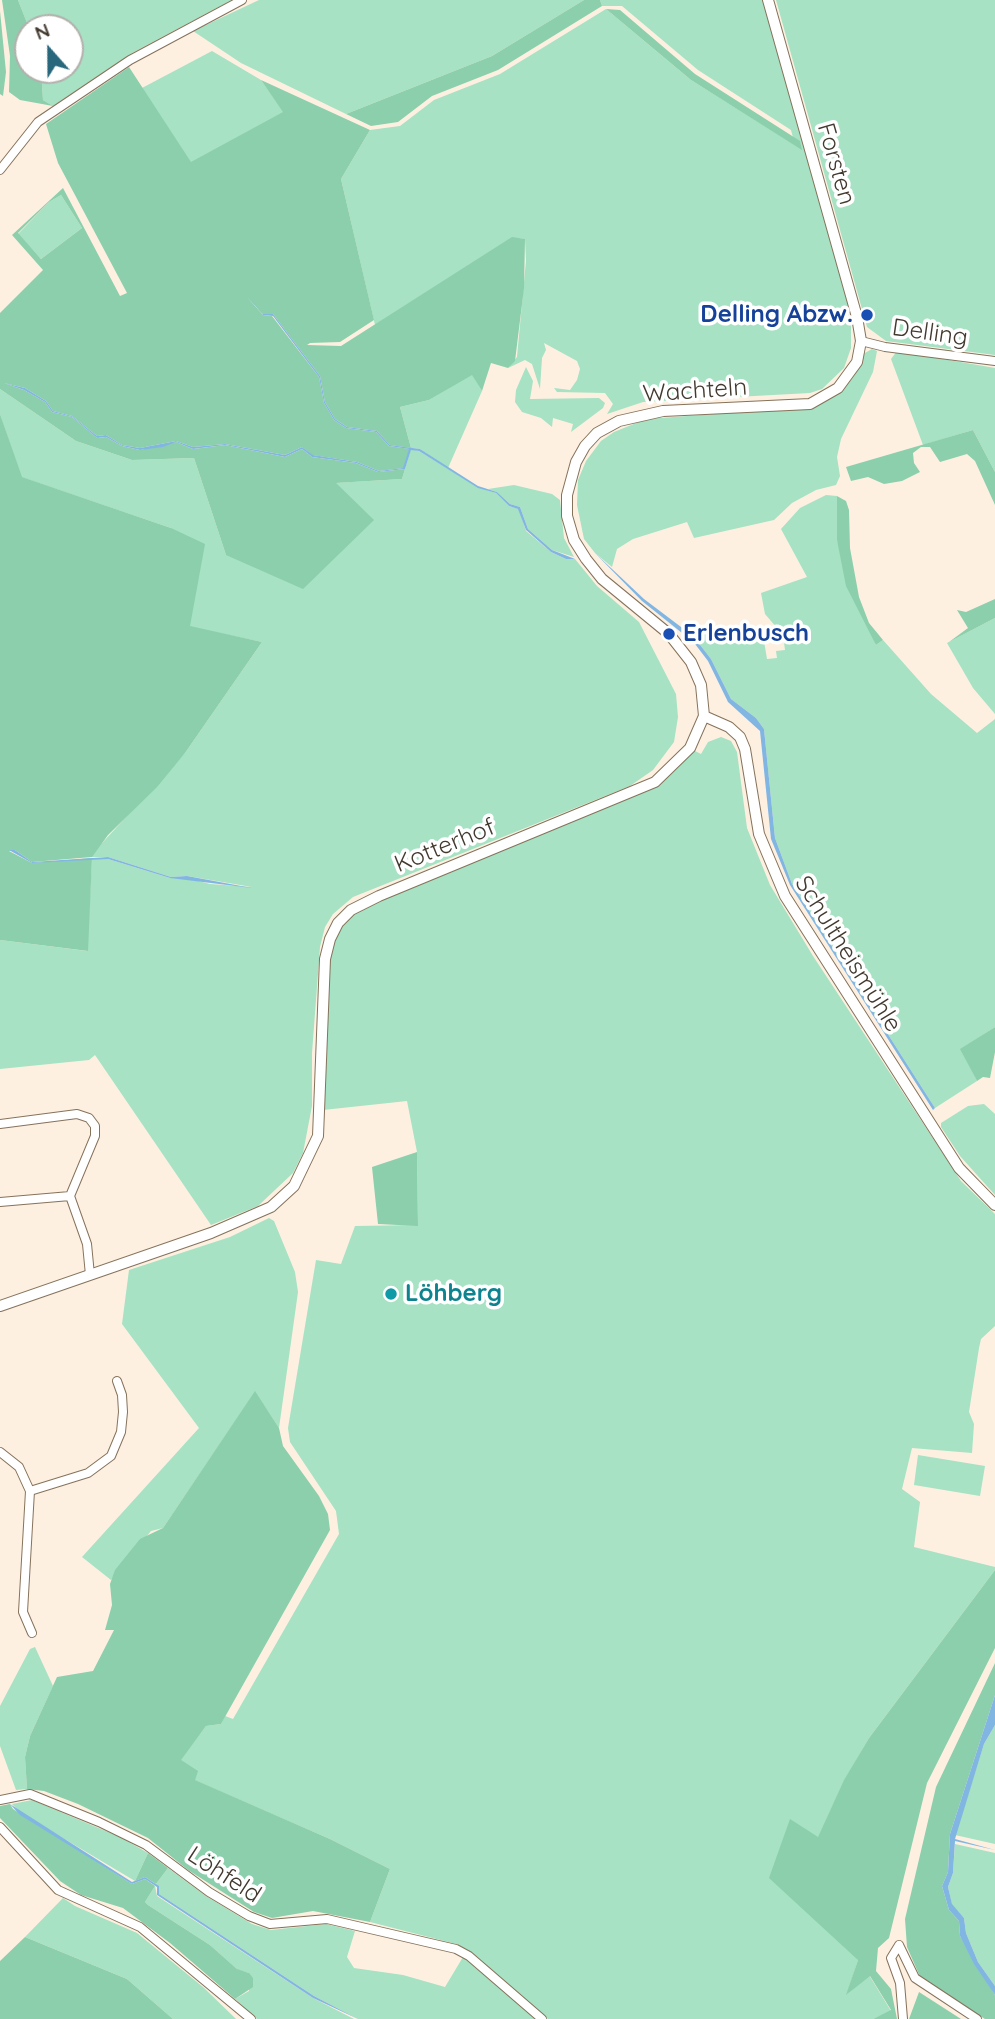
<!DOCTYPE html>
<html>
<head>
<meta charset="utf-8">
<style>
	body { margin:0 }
	#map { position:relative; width:995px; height:2019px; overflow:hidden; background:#fdf0e1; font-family:Quicksand,sans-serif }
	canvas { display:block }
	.north { position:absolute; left:14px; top:14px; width:70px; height:70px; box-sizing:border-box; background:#fff; border:2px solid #b3b0ac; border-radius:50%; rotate:339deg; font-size:19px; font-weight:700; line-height:28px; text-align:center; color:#42392f }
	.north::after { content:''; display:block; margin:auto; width:24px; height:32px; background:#28677c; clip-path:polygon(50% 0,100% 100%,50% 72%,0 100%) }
</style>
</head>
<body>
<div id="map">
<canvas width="995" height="2019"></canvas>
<div class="north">N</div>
</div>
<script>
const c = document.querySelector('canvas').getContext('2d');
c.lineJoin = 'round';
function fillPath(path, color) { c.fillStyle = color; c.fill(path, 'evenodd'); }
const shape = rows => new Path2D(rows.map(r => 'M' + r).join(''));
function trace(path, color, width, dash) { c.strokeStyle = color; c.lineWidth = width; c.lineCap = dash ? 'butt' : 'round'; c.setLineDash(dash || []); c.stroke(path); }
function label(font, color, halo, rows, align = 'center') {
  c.font = font + ' Quicksand,sans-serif'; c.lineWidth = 7; c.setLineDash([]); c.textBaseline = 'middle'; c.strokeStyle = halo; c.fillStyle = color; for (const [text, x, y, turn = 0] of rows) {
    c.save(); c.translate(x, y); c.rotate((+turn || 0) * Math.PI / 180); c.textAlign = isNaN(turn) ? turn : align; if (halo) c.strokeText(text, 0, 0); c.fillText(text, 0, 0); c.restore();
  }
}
const green = shape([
	[18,0,232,0,132,53,53,106,43,100,41,70,70,70,70,28,29,28],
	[259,0,584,0,492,56,346,114,241,63,193,31],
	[600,0,764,0,852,312,848,313,851,326,851,348,844,368,822,389,810,393,643,402,607,414,613,404,605,393,557,392,554,388,570,390,577,380,580,369,577,361,544,343,546,350,542,358,540,389,532,364,525,360,508,368,517,357,526,261,525,239,512,238,375,325,341,179,370,130,400,126,434,100,500,74,606,9,691,80,795,145,791,130,698,70,622,6,602,6],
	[776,0,995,0,995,355,886,341,867,327],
	[212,51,261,80,284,112,191,163,142,88],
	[61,195,82,228,41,259,18,234,49,202],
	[872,349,877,351,873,372,841,439,837,457,840,476,836,485,816,490,792,503,774,520,694,538,687,522,633,539,617,549,612,567,595,553,584,539,577,505,578,480,586,461,601,441,614,432,646,419,812,407,842,391,854,376,863,354],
	[897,351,995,368,995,472,973,430,923,445,891,359],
	[526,367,533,381,530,399,599,398,605,403,603,408,571,432,573,424,553,418,552,427,541,418,522,412,515,402,516,390],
	[472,374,482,391,448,468,420,449,411,448,400,407,429,400],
	[0,389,76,441,132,460,194,458,226,555,335,483,402,479,411,449,419,451,478,487,496,493,509,506,519,509,526,531,551,552,566,559,575,559,597,586,639,622,676,694,678,717,674,742,653,770,630,786,353,897,333,914,325,927,320,947,312,1053,312,1106,303,1153,293,1173,258,1206,211,1225,95,1055,89,1060,0,1069,0,940,87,951,92,858,108,859,170,878,187,878,210,884,252,887,187,876,171,877,108,857,92,857,92,854,185,753,262,642,190,627,171,528,21,477,0,414],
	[514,485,552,494,560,500,564,538,574,557,552,550,528,529,520,507,510,504,497,492,488,489],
	[826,495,837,496,837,540,876,645,883,640,931,694,977,733,995,719,995,1027,961,1049,977,1081,935,1108,792,884,775,838,764,729,756,718,731,699,711,659,694,637,703,630,762,629,767,659,777,658,776,651,785,650,783,635,765,614,761,593,807,577,781,529,800,508],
	[995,618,995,714,973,688,947,643],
	[721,737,731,741,737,752,747,828,770,885,813,956,961,1181,995,1214,995,1326,981,1339,979,1348,969,1412,974,1424,972,1453,912,1448,902,1489,920,1502,914,1547,995,1567,995,1570,869,1738,844,1781,818,1838,790,1820,858,1960,847,1994,869,1975,891,2011,873,2019,548,2019,471,1952,456,1944,370,1922,390,1869,330,1839,194,1780,180,1760,206,1726,221,1724,225,1716,233,1719,339,1534,336,1511,290,1442,288,1428,316,1260,341,1264,355,1226,418,1225,417,1152,407,1101,323,1110,325,1019,332,938,352,912,657,784,693,750,701,754,708,742],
	[984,1104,995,1114,995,1195,960,1156,941,1127,941,1123,968,1106],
	[269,1218,274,1221,295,1272,298,1292,279,1428,255,1392,163,1528,151,1531,111,1580,82,1557,199,1428,122,1324,129,1270,230,1237],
	[918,1455,985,1466,980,1496,914,1485],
	[35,1647,53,1686,30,1736,25,1757,27,1789,16,1790,0,1746,0,1706,30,1649],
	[995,1725,995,1844,955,1835,984,1744],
	[32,1800,120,1837,148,1853,135,1881,21,1813,12,1804],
	[955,1844,995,1853,995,1986,978,1962,966,1933,964,1918,952,1905,948,1887,953,1873],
	[168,1868,206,1896,252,1924,271,1930,326,1924,355,1931,347,1957,354,1968,403,1975,445,1987,463,1957,536,2019,358,2019,314,1996,159,1894,156,1884],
	[155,1886,157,1896,313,1998,354,2019,257,2019,235,1999,249,1991,249,1973,238,1970,210,1945,148,1905,145,1902],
	[63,1898,75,1906,137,1933,203,1987,236,2019,173,2019,127,1979,25,1937]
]);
const forest = shape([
	[2,0,18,0,29,28,28,70,41,70,43,100,53,106,20,100,9,92,10,56],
	[584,0,600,0,602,6,498,70,432,96,398,122,371,126,346,114,492,56],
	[606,9,620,10,695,74,800,141,802,150,691,80],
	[0,11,6,72,3,96,0,94],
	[129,67,191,162,283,112,261,80,370,130,341,179,374,320,340,342,310,343,307,345,341,346,512,237,525,239,524,288,515,361,508,368,491,363,482,391,472,375,429,400,400,407,411,448,390,445,377,431,347,427,335,419,325,402,320,376,273,314,263,314,247,297,263,315,272,316,319,377,324,403,334,420,346,428,376,432,389,446,410,449,404,468,379,471,357,462,312,455,302,447,285,455,225,444,193,447,176,441,140,448,122,445,106,435,97,436,72,416,53,411,46,401,25,388,4,383,24,390,45,402,52,412,72,417,97,438,106,437,122,446,140,450,176,442,193,449,225,445,285,457,302,449,312,457,356,463,378,472,405,469,402,479,336,483,374,520,303,589,226,555,194,458,132,460,76,441,0,389,0,313,43,270,12,235,63,188,120,296,127,293,58,163,46,124],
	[61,195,82,228,41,259,18,233,49,202],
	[0,414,22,477,171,528,205,544,190,626,262,642,185,753,157,787,108,835,92,857,32,862,15,850,9,851,32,863,92,858,88,951,0,940],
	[973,430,995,472,995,505,975,461,967,454,940,462,930,447,921,447,913,453,914,463,920,472,902,481,884,484,868,477,851,481,846,467],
	[837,496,846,501,849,510,850,548,859,597,869,623,883,640,876,645,846,586,837,540],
	[995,599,995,618,949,642,968,628,957,610,966,612],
	[995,1027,995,1052,990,1078,983,1077,977,1081,960,1049],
	[417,1152,418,1226,378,1224,372,1167],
	[255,1391,279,1428,283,1446,319,1496,328,1514,330,1530,221,1724,206,1726,181,1760,198,1771,195,1780,330,1839,390,1869,370,1922,313,1911,272,1918,254,1912,188,1870,148,1838,78,1804,44,1791,27,1789,25,1757,30,1736,57,1677,93,1671,114,1630,105,1630,112,1605,110,1584,115,1570,140,1539,163,1528],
	[995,1570,995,1648,927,1783,889,1938,878,1948,876,1971,891,1989,897,2019,873,2019,891,2010,870,1976,846,1995,858,1960,769,1878,790,1819,818,1837,844,1780,869,1738],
	[995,1663,995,1695,950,1834,948,1872,942,1886,949,1910,959,1921,960,1936,995,1995,995,2019,985,2019,921,1979,907,1947,905,1919,936,1787],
	[10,1804,13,1809,132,1884,145,1879,155,1886,145,1902,148,1905,210,1945,237,1969,249,1973,253,1978,253,1987,235,1999,170,1943,123,1908,81,1895,60,1881,0,1818,0,1806],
	[148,1853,168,1868,156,1884,145,1877,135,1881],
	[25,1937,127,1979,173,2019,0,2019,0,1961],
	[919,1992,961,2019,909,2019]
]);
const water = shape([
	[247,296,263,314,273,314,320,376,325,402,335,419,347,427,377,431,390,445,420,449,478,486,497,492,510,504,520,507,528,529,552,550,575,559,566,559,551,552,526,530,518,509,509,506,496,493,478,488,419,451,411,450,405,469,378,472,356,463,312,457,302,449,285,457,225,445,193,449,176,442,163,447,140,450,122,446,106,437,97,438,72,417,52,412,45,402,24,390,4,383,25,388,46,401,53,411,72,416,97,436,106,435,122,445,140,448,176,441,193,447,225,444,285,455,302,447,313,455,357,462,379,471,403,468,409,449,389,446,376,432,346,428,334,420,324,403,319,377,273,316,263,315],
	[595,553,644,599,685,630,682,633,642,601],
	[694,637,711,659,731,699,756,718,764,729,775,838,792,884,935,1108,933,1110,790,885,771,839,760,731,728,702,708,661,692,640],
	[9,850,15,850,32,862,108,857,171,877,187,876,252,888,170,878,108,859,32,863],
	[995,1695,995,1725,984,1744,955,1839,995,1850,955,1841,953,1873,948,1887,952,1904,964,1918,966,1933,978,1962,995,1986,995,1995,974,1964,960,1936,959,1921,949,1910,942,1886,948,1872,950,1834],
	[10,1804,132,1882,145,1877,159,1886,159,1894,314,1996,358,2019,313,1998,157,1895,157,1887,145,1879,132,1884,20,1815]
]);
const minor = shape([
	[0,170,38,122,130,60,242,0],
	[861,341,885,347,995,361],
	[0,1124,77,1114,89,1118,95,1126,95,1136,70,1196,87,1244,90,1275],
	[0,1202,70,1196],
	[0,1452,19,1467,30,1491,23,1612,32,1633],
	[30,1491,88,1473,111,1456,121,1432,123,1412,122,1395,117,1381],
	[0,1800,30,1794,99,1822,146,1845,209,1892,249,1916,270,1924,327,1919,456,1949,469,1956,542,2019],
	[0,1827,58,1890,140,1927,251,2019],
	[899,1945,915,1978,977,2019],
	[899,1945,891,1958,900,1983,903,2019]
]);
const tertiary = shape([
	[704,716,729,727,740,737,745,749,759,834,785,896,959,1168,995,1205],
	[0,1306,211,1233,271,1207,294,1186,318,1136,325,959,330,939,338,923,351,910,379,896,655,782,690,748,704,716,701,685,691,662,669,634,602,579,586,559,574,540,567,516,567,495,576,462,585,446,597,433,619,421,663,411,810,404,838,388,857,362,861,341,857,317,768,0]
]);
const markers = [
	[867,315,7,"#1a4fb4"],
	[669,634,7,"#1a4fb4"],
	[391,1294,7,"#0f9aa8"]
];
const streetNames = [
	["Forsten",836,164,74],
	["Delling",930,333,8],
	["Wachteln",695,391,-4],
	["Kotterhof",445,846,-22],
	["Schultheismühle",848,954,58],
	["Löhfeld",224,1875,33]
];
const transitNames = [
	["Delling Abzw.",853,315],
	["Erlenbusch",683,634,"left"]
];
const cultureNames = [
	["Löhberg",405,1294]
];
fillPath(green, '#a6e2c3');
fillPath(forest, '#8bcfac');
fillPath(water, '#81b6e3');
trace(minor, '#85725b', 10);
trace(tertiary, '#85725b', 12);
trace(minor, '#fff', 8);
trace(tertiary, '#fff', 10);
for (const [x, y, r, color] of markers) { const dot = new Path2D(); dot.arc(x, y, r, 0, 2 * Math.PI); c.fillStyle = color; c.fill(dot); trace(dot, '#fff', 2.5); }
label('24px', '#42392f', '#fff', streetNames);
label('bold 24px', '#164399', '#fff', transitNames, 'right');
label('bold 24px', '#0d838f', '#fff', cultureNames, 'left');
</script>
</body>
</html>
